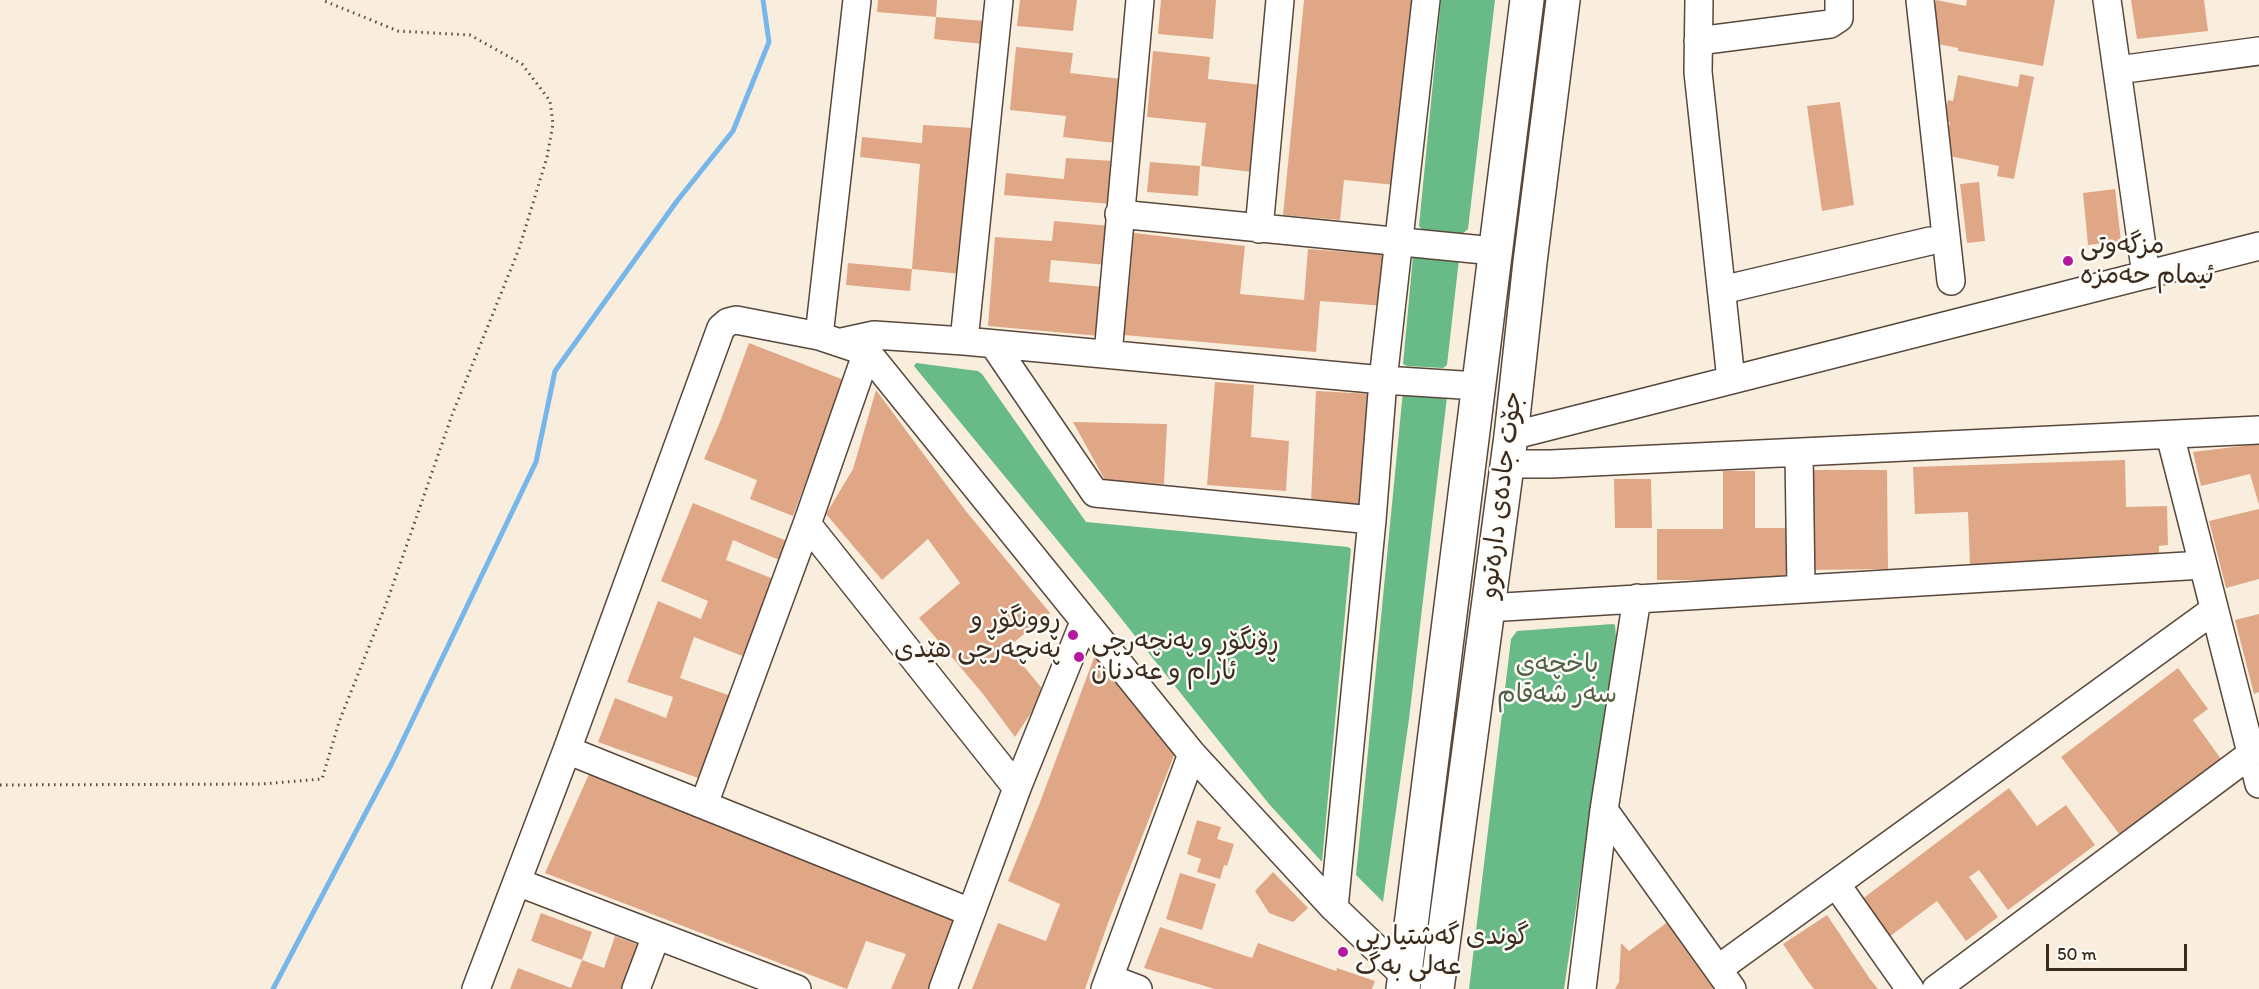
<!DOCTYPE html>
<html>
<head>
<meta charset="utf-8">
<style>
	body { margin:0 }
	#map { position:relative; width:2259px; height:989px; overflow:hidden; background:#f9eede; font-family:Itim,sans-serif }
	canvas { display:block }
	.scale { position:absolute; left:2046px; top:944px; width:141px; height:27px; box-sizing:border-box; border:3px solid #3b2a1e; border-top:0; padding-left:8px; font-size:18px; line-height:21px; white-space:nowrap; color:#3b2a1e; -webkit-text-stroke:4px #fdfcf7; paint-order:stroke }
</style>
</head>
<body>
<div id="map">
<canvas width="2259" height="989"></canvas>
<div class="scale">50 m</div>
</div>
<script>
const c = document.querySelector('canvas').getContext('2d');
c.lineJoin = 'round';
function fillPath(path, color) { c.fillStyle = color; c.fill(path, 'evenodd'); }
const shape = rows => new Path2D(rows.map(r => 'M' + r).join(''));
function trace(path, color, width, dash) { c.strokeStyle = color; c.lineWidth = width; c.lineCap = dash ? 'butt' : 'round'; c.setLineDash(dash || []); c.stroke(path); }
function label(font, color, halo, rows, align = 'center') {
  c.font = font + ' Itim,"Playpen Sans Arabic",sans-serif'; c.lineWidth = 5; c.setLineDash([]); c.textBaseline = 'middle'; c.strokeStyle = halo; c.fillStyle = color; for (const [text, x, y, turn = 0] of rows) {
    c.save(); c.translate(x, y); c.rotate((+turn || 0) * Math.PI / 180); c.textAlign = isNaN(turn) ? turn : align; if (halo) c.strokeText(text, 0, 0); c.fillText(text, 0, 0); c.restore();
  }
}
const forest = shape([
	[1441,0,1495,0,1468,229,1462,234,1423,231,1419,226],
	[1413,256,1459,259,1447,365,1443,368,1407,366,1403,364],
	[916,363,978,371,982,374,1086,522,1348,547,1351,549,1322,862,1269,804,1108,602,914,366],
	[1403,391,1447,397,1409,719,1383,902,1356,875],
	[1613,624,1615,625,1616,637,1564,989,1469,989,1511,639,1517,631]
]);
const stream = shape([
	[273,989,392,763,536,462,555,371,677,201,733,131,769,42,763,0]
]);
const building = shape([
	[878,0,937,0,936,17,985,21,983,44,934,39,936,17,877,12],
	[1020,0,1077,0,1073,31,1017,26],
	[1161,0,1216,0,1213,39,1158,34],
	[1304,0,1413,0,1395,185,1344,180,1340,220,1283,215],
	[1936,0,1966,6,1967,0,2055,0,2043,66,1958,51,1958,48,1928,42],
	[2131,0,2204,0,2208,31,2137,39],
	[1016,47,1073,53,1070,73,1122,79,1115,143,1063,137,1066,116,1010,110],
	[1153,51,1210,57,1208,79,1261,85,1252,172,1201,166,1206,123,1147,117],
	[2020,74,2034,77,2014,179,1997,176,1999,166,1944,155,1950,122,1944,121,1948,100,1953,101,1958,75,2018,87],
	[1840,102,1854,205,1822,211,1807,106],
	[923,125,973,128,961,274,912,269,920,164,860,157,862,137,922,143],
	[1066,158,1114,161,1111,204,1004,195,1006,173,1064,179],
	[1150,162,1200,166,1198,196,1147,192],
	[1979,182,1985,241,1967,243,1960,184],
	[2115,189,2121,241,2088,245,2083,193],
	[1054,221,1110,226,1107,265,1051,260,1049,282,1104,287,1100,336,988,326,995,237,1052,241],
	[1134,233,1245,246,1240,294,1304,300,1308,249,1388,255,1385,306,1320,301,1316,352,1124,335],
	[848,263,912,269,910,291,846,285],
	[749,343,844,380,793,516,750,499,757,480,704,459,720,422],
	[1215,382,1254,385,1251,437,1289,441,1286,491,1207,485],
	[876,390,965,510,1050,613,1008,647,1045,692,1015,737,983,694,919,618,960,583,928,539,882,580,826,514,853,469],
	[1316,391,1373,394,1366,505,1311,502],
	[1073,422,1167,424,1164,484,1106,482],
	[2259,444,2259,505,2250,474,2201,486,2193,452],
	[2125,460,2126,507,2167,506,2168,545,2159,546,2159,554,2128,554,2128,560,1970,565,1968,512,1915,514,1913,467],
	[1803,470,1887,470,1888,569,1804,570],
	[1723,471,1755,471,1755,528,1788,528,1788,580,1657,580,1657,529,1723,529],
	[1614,479,1651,479,1652,528,1615,528],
	[693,503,787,541,779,560,733,540,726,560,776,580,745,657,694,637,680,678,731,696,701,779,598,742,615,698,666,718,673,697,627,682,658,601,701,619,708,601,661,581],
	[2259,509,2259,579,2226,588,2209,521],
	[2259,614,2259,692,2254,694,2235,620],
	[1095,655,1177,748,1108,923,1085,989,972,989,998,923,1046,941,1060,904,1008,881,1039,805],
	[2178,668,2208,709,2193,720,2221,759,2120,835,2061,757],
	[589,774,812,864,956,917,928,989,891,989,906,954,866,941,847,989,545,873],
	[2009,788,2037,826,2066,805,2095,845,2008,910,1979,870,1969,877,1998,917,1966,941,1937,901,1885,940,1857,903],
	[1197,820,1221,827,1217,839,1234,844,1227,866,1224,865,1220,879,1197,872,1201,859,1187,854],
	[1273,872,1308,908,1293,922,1269,913,1255,891],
	[1180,873,1216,884,1202,930,1166,919],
	[541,913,592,932,582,960,604,968,615,936,641,946,627,989,510,989,518,968,571,988,582,960,531,941],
	[1827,915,1870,979,1878,989,1814,989,1807,980,1783,944],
	[1669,921,1719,989,1615,989,1619,982,1621,943,1629,951],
	[1160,927,1252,958,1258,943,1336,971,1337,968,1375,981,1372,989,1215,989,1144,968]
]);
const path = shape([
	[0,785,262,784,322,779,339,722,388,599,452,415,519,249,547,157,553,124,550,101,522,64,470,35,398,31,322,0]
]);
const minor = shape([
	[1699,0,1698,72,1731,380],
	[1920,0,1951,281],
	[2107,0,2146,275],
	[1698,41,1830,24,1839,18,1839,0],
	[2118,70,2259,51],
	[1119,214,1494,251],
	[1259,229,1280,0],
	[1722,290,1930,241],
	[819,336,857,0],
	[964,341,999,0],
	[842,342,874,335,964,341,1383,380,1478,386],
	[994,345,1095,493,1372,520],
	[1108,354,1140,0],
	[2170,435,2259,784],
	[1511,436,2259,246],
	[1799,453,1801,588],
	[1506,464,1551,464,2259,430],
	[807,524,1017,788],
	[1487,608,2203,565],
	[567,750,970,912],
	[704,804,807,524,867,352],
	[1604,810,1732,989],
	[517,882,797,989],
	[1836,884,1910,989],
	[1334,908,1372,520,1383,380,1426,0],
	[1718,969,2214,610],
	[1109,978,1138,989],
	[476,989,567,750,721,328,728,322,736,320,819,336,867,352,1192,754,1334,908,1405,976],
	[636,989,656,936],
	[943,989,1017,788,1084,622],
	[1105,989,1192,754],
	[1582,989,1604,810,1637,598],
	[1936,989,2251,754]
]);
const major = shape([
	[1403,989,1527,0],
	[1437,989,1511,436,1530,262,1563,0]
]);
const markers = [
	[2068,261,6,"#b5179e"],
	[1073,635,6,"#b5179e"],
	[1079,657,6,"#b5179e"],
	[1343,952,6,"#b5179e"]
];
const poiNames = [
	["مزگەوتی",2080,246],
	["ئیمام حەمزە",2080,276],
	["ڕوونگۆڕ و",1061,620,"right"],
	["پەنچەرچی هێدی",1061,650,"right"],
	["ڕۆنگۆڕ و پەنچەرچی",1091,642],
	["ئارام و عەدنان",1091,672],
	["گوندی گەشتیاریی",1355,937],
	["عەلی بەگ",1355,967]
];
const streetNames = [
	["جۆت جادەی دارەتوو",1502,495,-83]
];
const parkNames = [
	["باخچەی",1557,665],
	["سەر شەقام",1557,695]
];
fillPath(forest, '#68bb86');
trace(stream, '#76b6ea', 5);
fillPath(building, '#e0a786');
trace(minor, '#58473b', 30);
trace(major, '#58473b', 36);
trace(path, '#58473b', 3, [1.5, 4.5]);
trace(minor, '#fff', 27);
trace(major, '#fff', 33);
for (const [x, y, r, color] of markers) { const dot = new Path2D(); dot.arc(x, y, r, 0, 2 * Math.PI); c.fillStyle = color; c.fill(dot); trace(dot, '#fdfcf7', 2); }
label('26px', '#3b2a1e', '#fdfcf7', poiNames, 'left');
label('26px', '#3b2a1e', '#fdfcf7', streetNames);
label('26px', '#505f45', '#fdfcf7', parkNames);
</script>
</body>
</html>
